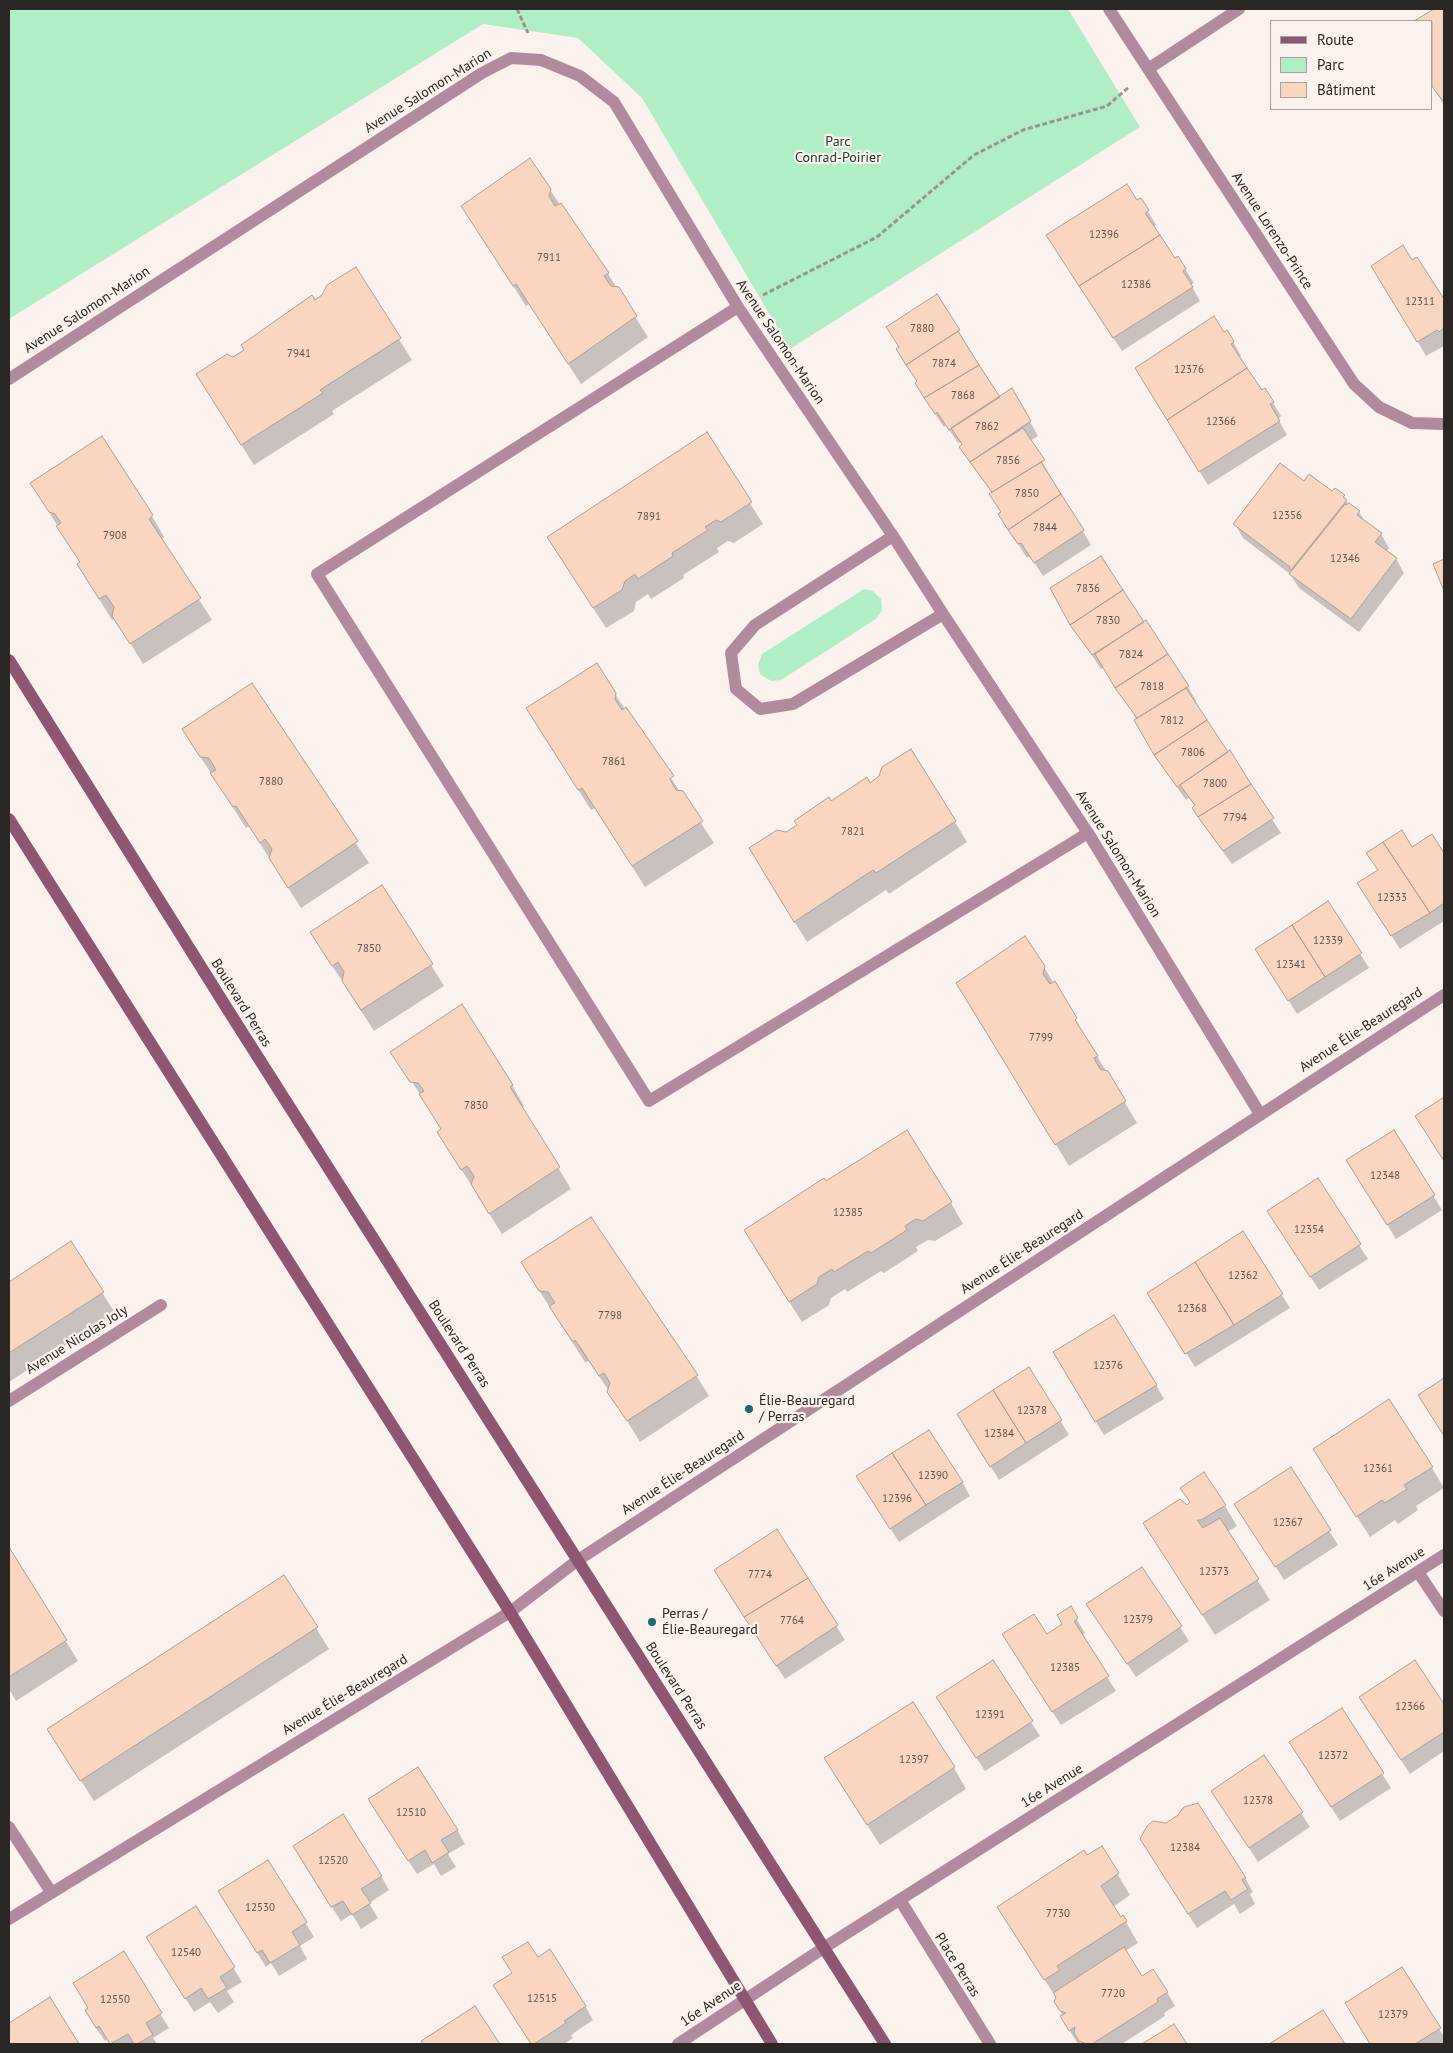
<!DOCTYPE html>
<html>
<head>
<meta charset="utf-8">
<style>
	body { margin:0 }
	#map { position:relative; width:1453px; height:2053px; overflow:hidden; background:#fcf2ed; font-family:"PT Sans",sans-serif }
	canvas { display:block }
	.frame { position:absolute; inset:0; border:10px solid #2a2725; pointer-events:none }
	.legend { position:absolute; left:1270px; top:20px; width:162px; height:90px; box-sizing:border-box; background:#fcf2ed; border:1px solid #a8a19d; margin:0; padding:6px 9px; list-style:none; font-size:15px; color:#2a2725 }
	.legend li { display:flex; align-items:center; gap:10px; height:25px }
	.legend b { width:25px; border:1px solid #a8a19d }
</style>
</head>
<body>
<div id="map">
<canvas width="1453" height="2053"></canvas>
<div class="frame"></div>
<ul class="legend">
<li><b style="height:6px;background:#8f5674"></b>Route</li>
<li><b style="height:14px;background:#b0eec6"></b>Parc</li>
<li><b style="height:14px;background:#fad6c1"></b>Bâtiment</li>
</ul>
</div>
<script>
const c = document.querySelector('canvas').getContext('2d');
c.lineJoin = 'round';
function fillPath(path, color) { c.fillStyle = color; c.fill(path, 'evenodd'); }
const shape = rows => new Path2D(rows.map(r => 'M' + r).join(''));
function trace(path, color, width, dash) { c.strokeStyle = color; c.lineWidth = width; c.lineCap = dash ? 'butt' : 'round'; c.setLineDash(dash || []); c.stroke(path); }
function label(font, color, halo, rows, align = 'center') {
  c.font = font + ' "PT Sans",sans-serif'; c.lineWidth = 4.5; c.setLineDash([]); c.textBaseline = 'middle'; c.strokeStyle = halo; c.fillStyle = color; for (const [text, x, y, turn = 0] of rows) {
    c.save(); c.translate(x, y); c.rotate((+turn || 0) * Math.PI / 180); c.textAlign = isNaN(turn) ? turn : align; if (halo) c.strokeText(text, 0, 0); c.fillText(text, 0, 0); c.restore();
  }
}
const green = shape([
	[9,9,1068,9,1140,127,790,349,642,98,578,38,483,24,9,319],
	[864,589,873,591,881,599,882,610,876,619,781,680,771,681,760,674,758,665,762,654]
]);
const shadow = shape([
	[1436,9,1444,9,1444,105,1432,86,1432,21,1417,21],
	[550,190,608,274,648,337,581,384,529,304,526,306,462,206],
	[1141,200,1156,225,1153,227,1174,260,1185,269,1194,283,1191,285,1200,301,1122,351,1056,250],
	[1412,262,1444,300,1444,346,1426,356,1381,280],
	[355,269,412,360,332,411,334,414,254,465,197,375,245,350,315,302],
	[937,296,999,397,1012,389,1038,436,1030,441,1091,545,1043,576,1030,556,1027,558,1018,544,1000,514,1002,513,992,493,969,461,961,447,963,445,960,442,958,443,946,425,944,427,924,398],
	[1227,331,1241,356,1239,358,1262,392,1265,390,1281,416,1278,419,1287,435,1208,485,1144,382],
	[706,433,763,524,734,543,728,541,717,548,719,552,683,575,684,578,651,599,648,594,636,602,634,611,606,628,561,558],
	[101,438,152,516,164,537,161,540,212,620,143,664,115,618,112,620,91,586,81,564,44,504],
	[1333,493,1344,496,1348,504,1359,512,1366,523,1381,534,1389,548,1386,552,1396,559,1404,573,1359,632,1299,588,1290,574,1243,538,1235,524],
	[1100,557,1188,687,1196,701,1194,702,1281,833,1232,864,1202,823,1195,807,1189,798,1186,800,1155,756,1137,720,1104,667,1101,669,1063,612],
	[251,685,369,863,301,908,249,826,246,828,196,750],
	[615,694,714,843,645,887,595,808,591,810,540,729],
	[831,802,955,822,967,842,889,894,886,890,807,942,762,870,787,833],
	[1432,836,1444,855,1444,921,1400,949,1367,897],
	[382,887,444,986,374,1031,324,953],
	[1328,903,1369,968,1297,1014,1265,963],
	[1044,967,1137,1123,1069,1166,970,1004],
	[392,1052,512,1085,524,1106,522,1108,571,1189,502,1234,451,1153,442,1130,426,1103],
	[1444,1099,1444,1160,1417,1117],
	[1394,1131,1442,1210,1396,1239,1356,1174],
	[826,1183,951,1203,963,1224,935,1241,928,1240,916,1247,918,1251,884,1273,881,1271,847,1292,845,1289,831,1298,829,1305,802,1322,757,1251],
	[1277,1225,1359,1245,1368,1259,1319,1290],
	[1243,1233,1290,1308,1195,1367,1157,1307],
	[71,1243,115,1313,9,1382,9,1283],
	[535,1284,696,1375,709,1396,640,1442,609,1391,589,1361,585,1362],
	[1054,1353,1156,1385,1164,1399,1104,1435],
	[1029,1369,1069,1435,999,1480,967,1428],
	[1444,1380,1444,1436,1419,1396],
	[1432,1468,1444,1488,1416,1506,1418,1510,1398,1524,1395,1520,1370,1537,1327,1470],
	[1290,1469,1338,1545,1284,1580,1244,1518],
	[962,1482,970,1496,899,1542,866,1490],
	[1182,1488,1225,1506,1237,1526,1227,1532,1270,1600,1215,1635,1157,1544,1191,1504],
	[776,1531,845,1640,785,1679,724,1584],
	[9,1550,78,1661,16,1701,9,1689],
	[1142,1568,1189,1641,1136,1677,1088,1605],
	[284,1577,329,1649,94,1801,61,1750],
	[1070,1608,1085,1633,1081,1636,1116,1691,1061,1725,1012,1649,1046,1635,1063,1625],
	[992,1662,1040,1736,985,1771,946,1711],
	[1415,1662,1444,1706,1444,1751,1410,1774,1369,1711],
	[1341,1710,1391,1788,1340,1821,1299,1757],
	[954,1768,966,1789,880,1845,838,1780],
	[1213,1792,1301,1813,1310,1827,1258,1862],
	[378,1814,457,1830,465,1844,448,1854,456,1867,441,1876,434,1864,417,1874],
	[1101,1847,1130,1895,1113,1907,1120,1919,1123,1917,1138,1943,1125,1951,1142,1978,1167,1992,1175,2006,1164,2013,1165,2016,1122,2044,1081,2042,1078,2044,1061,2017,1063,2016,1056,2002,1057,1999,1011,1928,1086,1857],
	[1150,1854,1245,1878,1253,1892,1250,1894,1255,1904,1240,1914,1234,1904,1197,1928],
	[302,1861,381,1876,389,1890,369,1903,378,1918,361,1929,352,1914,341,1921],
	[268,1862,314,1937,300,1946,307,1959,279,1976,271,1963,266,1967,228,1906],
	[196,1907,242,1982,227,1991,234,2002,218,2013,210,2002,194,2012,156,1951],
	[123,1953,169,2028,153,2038,157,2044,111,2044,108,2039,105,2041,94,2025,89,2008],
	[537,1959,585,2006,593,2020,571,2035,573,2038,564,2044,532,2044,503,1999],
	[49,1999,78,2044,10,2044,9,2025],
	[475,2007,498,2044,425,2044,423,2041],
	[1323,2011,1344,2044,1271,2044],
	[1354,2018,1439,2029,1444,2037,1444,2044,1371,2044]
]);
const building = shape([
	[1434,9,1444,9,1444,102,1432,87,1432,21,1414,21,1434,9],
	[530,158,551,189,549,196,555,206,561,203,609,273,604,276,611,286,619,287,637,316,568,364,516,284,513,286,461,206,530,158],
	[1127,184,1137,200,1141,198,1149,210,1145,213,1160,235,1079,286,1046,235,1127,184],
	[1160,235,1175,258,1178,256,1186,269,1183,271,1193,287,1113,338,1079,286,1160,235],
	[1403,245,1412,260,1417,257,1444,299,1444,328,1439,332,1437,330,1417,342,1371,266,1403,245],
	[356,267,401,338,320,390,323,393,241,445,196,374,227,354,233,357,244,350,241,345,312,295,315,300,322,295,327,285,356,267],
	[937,294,960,330,906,365,896,349,899,347,886,327,937,294],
	[1214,316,1224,332,1227,330,1234,341,1231,344,1247,368,1167,420,1135,368,1214,316],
	[958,331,979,365,924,398,915,383,917,381,906,365,958,331],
	[979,365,1000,397,949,430,937,412,935,414,924,398,979,365],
	[1247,368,1262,390,1265,388,1274,402,1270,404,1280,421,1199,472,1167,420,1247,368],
	[1012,388,1031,421,970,462,959,447,962,444,951,428,1012,388],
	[1023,428,1045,460,992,492,970,462,1023,428],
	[707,432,752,502,721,522,716,520,705,527,708,530,672,553,673,556,638,579,635,574,625,581,622,590,593,608,547,537,707,432],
	[102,436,153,515,149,519,201,598,130,644,112,616,114,607,106,595,99,599,77,564,80,562,56,526,61,523,55,514,49,512,30,483,102,436],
	[1041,462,1061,494,1008,530,998,514,1001,512,989,494,1041,462],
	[1280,463,1304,481,1309,474,1332,491,1335,488,1345,495,1343,497,1347,500,1291,570,1289,568,1290,567,1233,524,1280,463],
	[1061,494,1084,530,1034,563,1021,543,1018,544,1008,530,1061,494],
	[1349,503,1360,511,1357,515,1382,533,1375,542,1397,558,1351,619,1289,574,1345,504,1346,505,1349,503],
	[1101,556,1123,590,1070,625,1050,588,1101,556],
	[1444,559,1444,591,1433,564,1444,559],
	[1123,590,1144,622,1092,655,1070,625,1123,590],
	[1146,620,1168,654,1115,688,1095,654,1146,620],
	[1168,654,1189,686,1137,718,1115,688,1168,654],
	[597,663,616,693,615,699,622,710,626,707,674,776,670,779,676,790,683,791,703,821,632,866,582,788,578,790,526,708,597,663],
	[252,683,358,841,288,888,269,858,272,849,265,839,260,843,236,806,233,807,210,773,216,770,209,758,200,757,182,729,252,683],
	[1186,688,1207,720,1154,755,1134,720,1186,688],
	[1207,720,1228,752,1177,787,1154,755,1207,720],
	[911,749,956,821,876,873,873,870,794,922,749,848,777,830,786,832,797,825,794,821,829,797,831,801,867,777,870,783,879,776,882,767,911,749],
	[1230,750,1251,784,1198,817,1192,808,1195,805,1180,785,1230,750],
	[1251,784,1274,818,1223,851,1198,817,1251,784],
	[1402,830,1412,847,1432,834,1444,853,1444,903,1430,913,1383,842,1402,830],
	[1383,842,1430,913,1391,936,1357,883,1378,870,1366,853,1383,842],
	[382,885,433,964,361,1010,342,981,344,972,338,962,332,966,310,932,382,885],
	[1328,901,1362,953,1325,977,1292,925,1328,901],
	[1292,925,1325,977,1288,1001,1255,949,1292,925],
	[1025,936,1045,966,1043,974,1050,984,1055,981,1077,1018,1075,1020,1098,1056,1094,1058,1100,1069,1108,1071,1126,1101,1055,1145,956,983,1025,936],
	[462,1004,513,1085,510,1087,560,1167,489,1214,471,1184,474,1176,467,1166,461,1170,437,1132,441,1129,419,1094,424,1091,418,1083,410,1082,390,1052,462,1004],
	[1444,1097,1444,1161,1415,1116,1444,1097],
	[907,1130,952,1202,923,1221,916,1219,905,1226,907,1230,871,1253,868,1251,834,1272,832,1269,819,1277,817,1284,789,1302,744,1230,824,1178,826,1181,907,1130],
	[1394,1130,1435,1195,1387,1225,1346,1160,1394,1130],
	[1318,1178,1361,1244,1310,1277,1267,1211,1318,1178],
	[591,1217,698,1375,627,1421,607,1392,610,1383,604,1373,599,1376,576,1341,572,1341,549,1306,555,1303,548,1292,539,1291,521,1262,591,1217],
	[1243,1231,1283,1294,1234,1325,1195,1262,1243,1231],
	[71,1241,104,1292,9,1353,9,1282,71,1241],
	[1195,1262,1234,1325,1185,1354,1147,1293,1195,1262],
	[1114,1315,1157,1385,1095,1422,1053,1352,1114,1315],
	[1029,1367,1062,1420,1026,1443,993,1390,1029,1367],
	[1444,1378,1444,1436,1418,1395,1444,1378],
	[993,1390,1026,1443,990,1467,957,1414,993,1390],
	[1389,1399,1433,1467,1404,1485,1407,1489,1385,1503,1382,1500,1356,1517,1313,1449,1389,1399],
	[929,1430,963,1482,926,1505,892,1453,929,1430],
	[892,1453,926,1505,890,1529,856,1476,892,1453],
	[1291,1467,1331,1530,1275,1567,1234,1504,1291,1467],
	[1204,1472,1226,1505,1201,1520,1197,1520,1203,1528,1220,1518,1259,1579,1202,1615,1143,1523,1180,1499,1187,1505,1190,1502,1180,1488,1204,1472],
	[777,1529,808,1578,744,1617,714,1570,777,1529],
	[9,1547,67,1640,9,1677,9,1547],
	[1142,1567,1182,1626,1127,1664,1086,1604,1142,1567],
	[284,1575,318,1627,80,1781,47,1729,284,1575],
	[808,1578,838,1625,776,1666,744,1617,808,1578],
	[1071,1606,1078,1618,1074,1621,1109,1676,1052,1712,1002,1634,1034,1614,1047,1634,1062,1624,1057,1615,1071,1606],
	[993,1660,1033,1721,976,1758,936,1697,993,1660],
	[1415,1660,1444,1704,1444,1732,1401,1760,1359,1697,1415,1660],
	[913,1702,955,1767,867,1825,824,1758,913,1702],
	[1342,1708,1384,1773,1331,1807,1289,1742,1342,1708],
	[1264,1755,1303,1812,1249,1848,1211,1791,1264,1755],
	[418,1767,458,1830,441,1840,449,1852,432,1863,425,1850,408,1861,368,1799,418,1767],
	[1198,1803,1246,1878,1242,1880,1248,1889,1231,1900,1225,1891,1188,1914,1140,1839,1147,1826,1153,1821,1166,1823,1178,1815,1184,1807,1198,1803],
	[343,1814,382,1876,361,1889,371,1903,352,1915,343,1901,331,1907,293,1846,343,1814],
	[1102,1846,1119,1873,1101,1886,1121,1917,1123,1915,1127,1921,1057,1966,1060,1970,1044,1980,997,1907,1084,1850,1087,1855,1102,1846],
	[268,1860,307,1922,292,1932,300,1945,270,1963,262,1950,257,1953,218,1891,268,1860],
	[196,1906,235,1967,220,1977,227,1988,208,1999,201,1988,185,1999,146,1937,196,1906],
	[528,1942,538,1957,550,1949,586,2006,564,2021,566,2023,534,2044,531,2044,493,1985,512,1973,502,1957,528,1942],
	[1124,1947,1142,1976,1153,1969,1168,1992,1157,1999,1158,2002,1092,2044,1086,2044,1079,2041,1074,2033,1075,2027,1069,2031,1060,2016,1066,2013,1060,2011,1054,2002,1056,1997,1053,1993,1124,1947],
	[124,1951,162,2013,146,2023,153,2035,137,2044,134,2044,128,2034,110,2044,99,2026,96,2028,85,2010,88,2008,73,1983,124,1951],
	[1402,1967,1441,2028,1415,2044,1370,2044,1345,2003,1402,1967],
	[50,1997,79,2044,9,2044,9,2023,50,1997],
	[475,2006,500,2044,423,2044,421,2041,475,2006],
	[1323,2010,1345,2044,1269,2044,1323,2010],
	[1174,2024,1187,2044,1142,2044,1174,2024]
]);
const path = shape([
	[517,9,528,33],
	[763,295,877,237,974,155,1023,130,1107,106,1129,87]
]);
const service = shape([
	[738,307,317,574,649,1101,1088,833]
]);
const minor = shape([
	[1109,9,1354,384,1379,407,1412,423,1444,424],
	[1148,69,1239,9],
	[9,379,482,73,511,58,541,60,580,76,614,102,738,307,893,536,755,625,731,653,736,689,760,709,793,704,943,614,1088,833,1260,1114],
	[893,536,943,614],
	[9,1401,161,1305],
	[1418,1572,1444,1611],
	[9,1827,51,1892],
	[900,1900,990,2044],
	[9,1919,510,1612,578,1560,624,1530,1444,995],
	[678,2044,825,1947,1444,1555]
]);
const secondary = shape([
	[9,660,228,1010,885,2044],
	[9,819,510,1612,772,2044]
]);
const markers = [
	[749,1409,5,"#1e6773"],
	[652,1622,5,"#1e6773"]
];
const numberNames = [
	["12396",1104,235],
	["7911",549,258],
	["12386",1136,285],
	["12311",1420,302],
	["7880",922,329],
	["7941",299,354],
	["7874",944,364],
	["12376",1189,370],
	["7868",963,396],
	["12366",1221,422],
	["7862",987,427],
	["7856",1008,461],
	["7850",1027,494],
	["12356",1287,516],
	["7891",649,517],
	["7844",1045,528],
	["7908",115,536],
	["12346",1345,559],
	["7836",1088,589],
	["7830",1108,621],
	["7824",1131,655],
	["7818",1152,687],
	["7812",1172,721],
	["7806",1193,753],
	["7861",614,762],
	["7880",271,782],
	["7800",1215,784],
	["7794",1235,818],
	["7821",853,832],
	["12333",1392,898],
	["12339",1328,941],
	["7850",369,949],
	["12341",1291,965],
	["7799",1041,1038],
	["7830",476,1106],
	["12348",1385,1176],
	["12385",848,1213],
	["12354",1309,1230],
	["12362",1243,1276],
	["12368",1192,1309],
	["7798",610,1316],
	["12376",1108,1366],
	["12378",1032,1411],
	["12384",999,1434],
	["12361",1378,1469],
	["12390",933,1476],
	["12396",897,1499],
	["12367",1288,1523],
	["12373",1214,1572],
	["7774",760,1575],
	["12379",1138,1620],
	["7764",792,1621],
	["12385",1065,1668],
	["12366",1410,1707],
	["12391",990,1715],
	["12372",1333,1756],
	["12397",914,1760],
	["12378",1258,1801],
	["12510",411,1813],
	["12384",1185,1848],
	["12520",333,1861],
	["12530",260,1908],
	["7730",1058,1914],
	["12540",186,1953],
	["7720",1113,1994],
	["12515",542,1999],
	["12550",115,2000],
	["12379",1393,2015]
];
const streetNames = [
	["Avenue Salomon-Marion",428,91,-32],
	["Avenue Lorenzo-Prince",1272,231,57],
	["Avenue Salomon-Marion",87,310,-33],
	["Avenue Salomon-Marion",780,342,56],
	["Avenue Salomon-Marion",1118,854,58],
	["Boulevard Perras",241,1003,58],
	["Avenue Élie-Beauregard",1361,1030,-33],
	["Avenue Élie-Beauregard",1022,1252,-33],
	["Avenue Nicolas Joly",77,1340,-32],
	["Boulevard Perras",459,1344,57],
	["Avenue Élie-Beauregard",683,1473,-33],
	["16e Avenue",1394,1569,-32],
	["Boulevard Perras",676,1686,57],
	["Avenue Élie-Beauregard",345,1695,-31],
	["16e Avenue",1052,1786,-32],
	["Place Perras",957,1965,58],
	["16e Avenue",711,2004,-34]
];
const parkNames = [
	["Parc",838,142],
	["Conrad-Poirier",838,158]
];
const poiNames = [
	["Élie-Beauregard",759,1401],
	["/ Perras",759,1417],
	["Perras /",662,1614],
	["Élie-Beauregard",662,1630]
];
fillPath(green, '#b0eec6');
fillPath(shadow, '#0003');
fillPath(building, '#fad6c1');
trace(building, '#a9a09b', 1);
trace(path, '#99938f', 3, [5, 2.5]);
trace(service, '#b28a9e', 12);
trace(minor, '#b28a9e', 12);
trace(secondary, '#8f5674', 12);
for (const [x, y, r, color] of markers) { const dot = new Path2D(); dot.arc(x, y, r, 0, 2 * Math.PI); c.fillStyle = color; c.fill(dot); trace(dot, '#fcf2ed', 2); }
label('11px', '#5e534c', null, numberNames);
label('14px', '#2a2725', '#fcf2ed', streetNames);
label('14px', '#163f28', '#fcf2ed', parkNames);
label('14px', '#2a2725', '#fcf2ed', poiNames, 'left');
</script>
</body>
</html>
